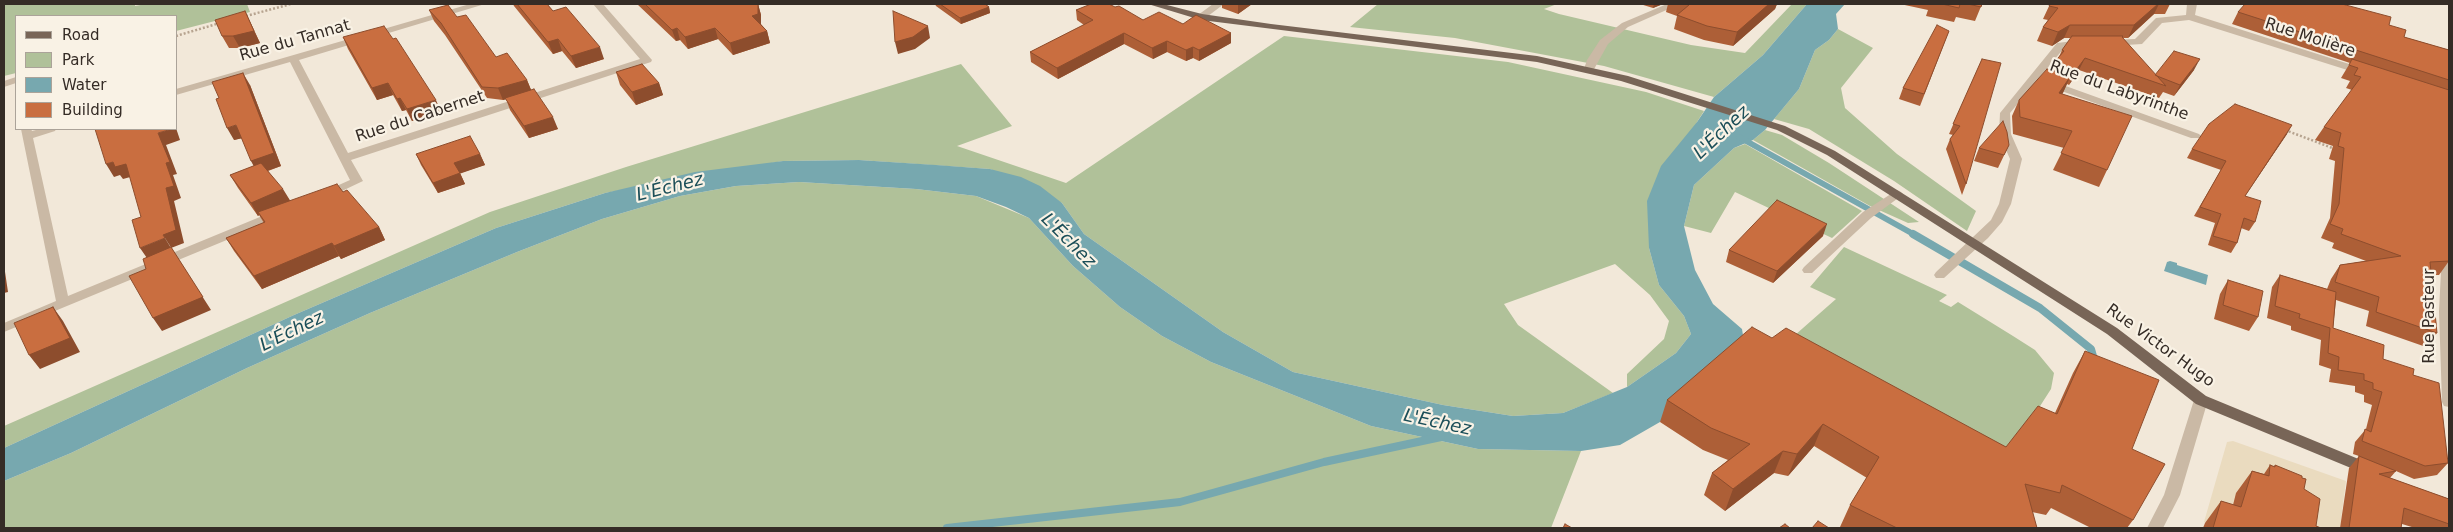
<!DOCTYPE html>
<html>
<head>
<meta charset="utf-8">
<style>
	body { margin:0 }
	#map { position:relative; width:2453px; height:532px; overflow:hidden; background:#f2e8d9; font-family:"DejaVu Sans",sans-serif }
	canvas { display:block }
	.frame { position:absolute; inset:0; border:5px solid #352c26; pointer-events:none }
	.legend { position:absolute; left:15px; top:15px; width:162px; height:115px; box-sizing:border-box; background:#f9f2e5; border:1px solid #aba399; margin:0; padding:6px 9px; list-style:none; font-size:15px; color:#352c26 }
	.legend li { display:flex; align-items:center; gap:10px; height:25px }
	.legend b { width:25px; border:1px solid #aba399 }
</style>
</head>
<body>
<div id="map">
<canvas width="2453" height="532"></canvas>
<div class="frame"></div>
<ul class="legend">
<li><b style="height:6px;background:#786557"></b>Road</li>
<li><b style="height:14px;background:#b0c199"></b>Park</li>
<li><b style="height:14px;background:#77a8af"></b>Water</li>
<li><b style="height:14px;background:#c96e40"></b>Building</li>
</ul>
</div>
<script>
const c = document.querySelector('canvas').getContext('2d');
c.lineJoin = 'round';
function fillPath(path, color) { c.fillStyle = color; c.fill(path, 'evenodd'); }
const shape = rows => new Path2D(rows.map(r => 'M' + r).join(''));
function trace(path, color, width, dash) { c.strokeStyle = color; c.lineWidth = width; c.lineCap = dash ? 'butt' : 'round'; c.setLineDash(dash || []); c.stroke(path); }
function label(font, color, halo, rows, align = 'center') {
  c.font = font + ' "DejaVu Sans",sans-serif'; c.lineWidth = 4.5; c.setLineDash([]); c.textBaseline = 'middle'; c.strokeStyle = halo; c.fillStyle = color; for (const [text, x, y, turn = 0] of rows) {
    c.save(); c.translate(x, y); c.rotate((+turn || 0) * Math.PI / 180); c.textAlign = isNaN(turn) ? turn : align; if (halo) c.strokeText(text, 0, 0); c.fillText(text, 0, 0); c.restore();
  }
}
const green = shape([
	[4,4,135,4,135,6,146,4,247,4,250,12,176,31,176,16,16,16,16,73,4,76],
	[1378,4,1557,4,1544,9,1559,14,1691,45,1745,53,1792,4,1807,4,1763,55,1714,97,1604,66,1455,38,1350,27],
	[1838,29,1873,48,1841,88,1845,108,1897,154,1976,211,1967,231,1894,181,1809,129,1774,119,1799,89,1815,50,1829,40],
	[1284,36,1508,62,1646,92,1704,111,1697,122,1649,248,1659,285,1684,316,1691,334,1676,353,1627,387,1627,374,1664,339,1669,321,1650,295,1615,264,1504,304,1518,325,1613,393,1563,413,1513,416,1443,405,1293,372,1223,332,1084,234,1062,203,990,169,859,160,783,161,605,193,496,228,294,315,4,448,4,426,490,212,626,167,961,64,1012,126,957,146,1066,183],
	[1765,130,1782,135,1829,163,1919,222,1908,223,1870,206,1753,140],
	[1745,144,1862,211,1832,238,1735,192,1711,233,1684,226,1694,185,1734,148],
	[799,182,916,189,976,196,1029,218,1073,266,1120,307,1162,336,1211,362,1371,426,1478,449,1581,451,1551,528,4,528,4,481,71,453,247,368,370,313,517,252,602,219,680,196,736,186],
	[1844,247,1947,295,1939,301,1951,307,1958,302,2013,336,2035,350,2054,373,2051,389,2026,428,1994,469,1778,350,1836,299,1810,287]
]);
const plaza = shape([
	[2233,441,2346,481,2340,528,2297,528,2237,507,2208,524,2204,522,2227,442]
]);
const water = shape([
	[1807,4,1845,4,1836,14,1838,29,1829,40,1815,50,1799,89,1765,130,1753,140,1734,148,1694,185,1684,226,1695,270,1713,304,1742,329,1745,348,1660,422,1620,445,1581,451,1478,449,1371,426,1211,362,1162,336,1120,307,1073,266,1029,218,1006,207,976,196,916,189,799,182,736,186,680,196,602,219,517,252,370,313,247,368,71,453,4,481,4,448,294,315,496,228,605,193,695,172,783,161,859,160,936,165,990,169,1021,177,1040,186,1062,203,1084,234,1223,332,1293,372,1443,405,1513,416,1563,413,1627,387,1676,353,1691,334,1684,316,1659,285,1649,248,1647,201,1661,166,1697,122,1714,97,1763,55],
	[2170,261,2177,263,2177,265,2208,275,2206,285,2164,271,2167,262]
]);
const streamFar1 = shape([
	[1739,137,1915,235]
]);
const stream = shape([
	[1913,234,2040,308,2091,349,2095,363],
	[947,528,1180,502,1324,462,1441,437]
]);
const path = shape([
	[246,16,291,4],
	[176,36,220,23],
	[2285,130,2335,149]
]);
const minor = shape([
	[470,4,485,4,299,60,348,153,640,59,593,4,603,4,652,60,651,62,351,160,363,181,325,199,319,195,321,193,350,180,290,62,176,95,176,89,470,4],
	[1213,4,1224,4,1204,19,1198,19,1198,15,1213,4],
	[1667,4,1680,4,1628,27,1608,44,1593,71,1585,71,1584,69,1587,60,1600,40,1622,23,1667,4],
	[2187,4,2197,4,2195,15,2368,70,2369,72,2368,74,2360,74,2189,20,2162,23,2142,44,2110,46,2105,43,2110,40,2135,39,2156,18,2186,15,2187,4],
	[2082,40,2086,41,2086,45,2064,48,2010,113,2011,134,2022,159,2011,204,2002,222,1988,238,1944,278,1936,278,1934,275,1936,272,1991,220,1999,204,2010,159,1999,134,2000,113,2057,43,2082,40],
	[16,77,16,83,4,87,4,81,16,77],
	[2049,80,2199,134,2201,136,2199,138,2191,138,2045,85,2045,81,2049,80],
	[21,129,31,129,32,131,40,129,56,129,55,131,33,138,68,296,272,212,276,211,282,215,280,218,4,332,4,323,56,301,21,129],
	[1897,190,1901,192,1903,194,1901,196,1871,218,1812,273,1804,273,1802,270,1804,267,1863,212,1897,190],
	[2449,227,2449,407,2444,406,2442,402,2439,311,2443,231,2449,227],
	[2201,395,2206,396,2208,400,2180,495,2163,528,2147,528,2164,495,2194,400,2196,396,2201,395]
]);
const major = shape([
	[1148,4,1163,4,1202,14,1271,24,1537,56,1628,76,1785,126,1835,151,2117,328,2206,396,2373,465,2375,469,2373,473,2368,475,2363,473,2196,404,2107,334,1827,155,1777,130,1621,81,1537,62,1201,20,1148,4]
]);
const wall = shape([
	[513,4,547,4,553,11,604,59,576,68,562,51,553,54,514,6],
	[637,4,758,4,761,15,761,24,767,31,770,43,733,55,718,39,688,49,680,40,676,41],
	[935,4,985,4,989,7,990,13,961,24,936,6],
	[1222,4,1252,4,1238,14,1222,8],
	[1640,4,1663,4,1653,8],
	[1668,4,1777,4,1775,9,1733,46,1704,40,1674,29,1677,16,1666,12],
	[1900,4,1982,4,1975,21,1956,17,1954,22,1926,16,1928,10],
	[2050,4,2170,4,2165,14,2154,14,2128,38,2123,38,2155,75,2194,70,2174,96,2163,92,2159,98,2079,70,2069,85,2067,84,2062,94,2107,170,2099,187,2053,170,2064,148,2013,134,2012,116,2019,100,2050,70,2052,65,2059,57,2062,50,2071,38,2064,38,2052,46,2037,41,2043,27,2048,20,2043,19],
	[1115,7,1143,20,1183,24,1231,33,1231,43,1199,61,1193,58,1186,61,1167,52,1153,59,1124,44,1058,79,1031,62,1030,52,1084,25,1077,20,1076,10],
	[429,10,457,17,496,57,527,80,531,90,558,129,529,138,510,110,506,99,503,100,487,98,445,35,434,21],
	[245,11,260,43,240,48,229,48,222,36],
	[2238,12,2389,25,2404,37,2449,50,2449,261,2439,275,2432,275,2437,333,2426,347,2366,326,2369,311,2336,300,2333,328,2383,359,2413,375,2448,463,2437,475,2414,479,2396,471,2390,478,2449,499,2449,528,2415,528,2402,524,2401,528,2340,528,2349,468,2359,456,2353,454,2355,442,2366,429,2372,405,2364,402,2364,395,2355,392,2355,386,2329,382,2331,369,2319,365,2321,340,2291,330,2291,326,2267,318,2272,287,2280,275,2327,289,2331,279,2340,265,2366,261,2332,248,2334,243,2321,238,2330,218,2335,161,2329,159,2333,146,2315,140,2324,127,2352,90,2346,88,2350,81,2341,78,2350,63,2232,24],
	[1949,31,1920,106,1899,99,1903,88],
	[343,37,441,112,412,121,406,110,402,111,393,95,377,100,348,49],
	[1982,59,1966,184,1962,195,1946,149,1950,139,1953,135,1949,134],
	[616,72,659,83,663,95,636,105,620,85],
	[250,85,281,166,268,171,290,201,343,192,379,227,385,240,341,259,339,256,262,289,234,251,226,238,264,223,259,215,258,216,238,188,230,175,254,166,242,138,234,140],
	[2287,134,2245,196,2255,222,2249,231,2241,228,2237,243,2231,253,2208,245,2215,223,2194,216,2221,170,2187,158,2192,149],
	[2009,145,1998,168,1974,161,1979,148],
	[416,154,480,154,485,165,460,173,465,184,438,193,421,165],
	[1823,236,1773,283,1726,262,1729,250],
	[2228,280,2258,317,2249,331,2214,319,2220,294],
	[1772,338,2006,447,2055,413,2073,373,2085,351,2132,449,2133,520,2127,528,2091,528,2051,508,2046,515,2032,512,2037,528,1842,528,1840,527,1850,505,1867,478,1814,446,1788,476,1774,473,1725,511,1704,495,1712,473,1728,460,1703,450,1660,422,1667,400],
	[2270,465,2274,467,2275,465,2302,478,2304,489,2316,526,2321,528,2203,528,2205,523,2221,501,2233,505,2236,493,2252,471,2264,474]
]);
const shadedWall = shape([
	[758,4,761,15,761,25,752,16],
	[1238,4,1252,4,1238,14],
	[1654,4,1663,4,1653,8],
	[1768,4,1777,4,1775,9,1733,46,1737,32],
	[2158,4,2159,4,2154,14,2128,38,2134,25],
	[989,7,990,13,961,24,960,18],
	[245,11,260,43,240,48,233,36],
	[2070,25,2064,38,2052,46,2058,32],
	[928,26,930,38,915,49,898,54,895,42],
	[677,28,680,40,676,41,672,30],
	[715,28,718,39,688,49,685,37],
	[767,31,770,43,733,55,730,43],
	[1124,33,1124,44,1058,79,1057,68],
	[1231,33,1231,43,1199,61,1199,50],
	[558,39,562,51,553,54,548,42],
	[1167,41,1167,52,1153,59,1152,48],
	[600,47,604,59,576,68,571,56],
	[1193,47,1193,58,1186,61,1186,50],
	[2085,58,2079,70,2069,85,2074,73],
	[2200,59,2194,70,2174,96,2180,85],
	[243,73,250,85,281,166,258,174,251,161],
	[2070,77,2063,93,2051,110,2059,93],
	[527,80,532,92,503,100,498,88],
	[388,83,393,95,377,100,372,88],
	[659,83,663,95,636,105,632,92],
	[400,98,406,110,402,111,397,99],
	[436,100,441,112,412,121,407,109],
	[553,117,558,129,529,138,524,126],
	[236,125,243,138,234,140,227,128],
	[2292,125,2287,134,2239,205,2245,196],
	[176,128,180,140,166,145,177,174,173,175,181,198,174,201,184,243,171,248,163,235,166,188,166,163,158,133,172,129,176,129],
	[480,154,485,165,459,174,454,163],
	[113,162,126,164,134,176,123,179,120,175,114,177,106,164],
	[460,173,465,184,438,193,433,183],
	[283,189,291,202,258,212,259,215,258,216,251,203],
	[1827,224,1823,236,1773,283,1777,271],
	[379,227,385,240,341,259,334,246],
	[165,238,211,310,162,331,153,318,149,261,140,248],
	[332,243,339,256,262,289,254,276],
	[4,265,8,292,4,293],
	[53,307,63,321,80,352,40,369,29,355],
	[1823,424,1814,446,1788,476,1797,454],
	[1783,451,1774,473,1725,511,1733,489]
]);
const building = shape([
	[517,4,547,4,553,11,566,7,600,47,571,56,558,39,548,42,517,4],
	[645,4,758,4,758,14,752,16,767,31,730,43,715,28,685,37,677,28,672,30,645,4],
	[940,4,985,4,989,7,960,18,940,4],
	[1091,4,1109,4,1115,7,1119,6,1143,20,1159,12,1183,24,1196,15,1231,33,1199,50,1193,47,1186,50,1167,41,1152,48,1124,33,1057,68,1030,52,1093,20,1076,10,1091,4],
	[1685,4,1769,4,1737,32,1707,26,1677,15,1689,5,1685,4],
	[1942,4,1960,4,1959,8,1942,4],
	[1968,4,1982,4,1981,7,1968,4],
	[2050,4,2158,4,2134,25,2070,25,2058,32,2043,27,2058,8,2049,6,2050,4],
	[2245,4,2342,4,2391,17,2389,25,2406,30,2404,37,2449,50,2449,80,2238,12,2245,4],
	[448,5,457,17,466,15,496,57,507,53,527,80,498,88,482,87,441,23,429,10,448,5],
	[245,11,254,31,233,36,222,36,215,20,245,11],
	[893,11,928,26,913,37,895,42,893,11],
	[1937,25,1949,31,1924,94,1903,88,1937,25],
	[384,26,393,39,396,38,436,100,407,109,400,98,397,99,388,83,372,88,343,37,384,26],
	[2072,36,2123,36,2122,37,2166,86,2085,58,2074,73,2052,65,2064,51,2062,50,2072,36],
	[2174,51,2200,59,2180,85,2157,76,2155,75,2174,51],
	[1982,59,2001,63,1966,184,1950,139,1960,126,1953,124,1982,59],
	[2352,59,2449,90,2449,261,2430,262,2437,333,2376,312,2379,297,2335,282,2340,265,2401,256,2341,234,2343,229,2330,224,2339,204,2344,148,2338,146,2341,133,2324,127,2361,77,2354,75,2358,68,2349,65,2352,59],
	[642,64,659,83,632,92,616,72,642,64],
	[2047,69,2070,77,2059,93,2132,116,2107,170,2061,153,2072,131,2020,117,2019,100,2047,69],
	[243,73,274,153,251,161,236,125,227,128,216,99,219,98,212,82,243,73],
	[534,89,553,117,524,126,505,98,534,89],
	[2235,104,2292,125,2245,196,2261,201,2255,222,2244,218,2237,243,2213,236,2221,214,2200,207,2226,161,2192,149,2209,124,2235,104],
	[2003,121,2007,132,2009,145,2004,155,1979,148,2003,121],
	[95,129,172,129,158,133,170,162,166,163,174,186,166,188,176,230,163,235,165,238,140,248,132,220,141,217,126,164,115,167,113,162,106,164,95,129],
	[470,136,480,154,454,163,460,173,433,183,416,154,470,136],
	[261,163,283,189,251,203,230,175,261,163],
	[337,184,343,192,347,190,379,227,334,246,332,243,254,276,226,238,265,222,258,212,337,184],
	[1777,200,1827,224,1777,271,1729,250,1777,200],
	[171,247,203,297,153,318,129,276,146,269,143,259,171,247],
	[2280,275,2336,292,2333,328,2384,345,2383,359,2414,369,2413,375,2439,383,2448,463,2425,466,2362,441,2365,429,2371,432,2382,392,2373,389,2373,383,2364,380,2364,374,2338,370,2339,357,2328,353,2330,328,2299,318,2300,314,2275,306,2280,275],
	[2228,280,2263,291,2258,317,2223,305,2228,280],
	[53,307,70,338,29,355,14,323,53,307],
	[1752,327,1772,338,1786,328,2006,447,2038,406,2057,414,2085,351,2159,380,2132,449,2165,464,2133,520,2062,485,2060,493,2025,484,2037,528,1897,528,1850,505,1879,457,1823,424,1797,454,1783,451,1733,489,1712,473,1750,444,1711,428,1667,400,1752,327],
	[2359,456,2396,471,2379,474,2449,499,2449,524,2404,508,2401,528,2349,528,2359,456],
	[2270,465,2275,467,2275,465,2302,476,2302,478,2306,479,2304,489,2320,499,2316,526,2321,528,2213,528,2221,501,2241,507,2252,471,2269,476,2270,465],
	[1818,521,1829,528,1812,528,1818,521],
	[1565,524,1572,528,1563,528,1565,524],
	[1785,524,1790,528,1779,528,1785,524]
]);
const streetNames = [
	["Rue Molière",2310,38,18],
	["Rue du Tannat",295,41,-16],
	["Rue du Labyrinthe",2119,91,20],
	["Rue du Cabernet",420,117,-18],
	["Rue Pasteur",2430,316,-90],
	["Rue Victor Hugo",2160,346,36]
];
const waterNames = [
	["L'Échez",1722,133,-43],
	["L'Échez",670,188,-14],
	["L'Échez",1068,241,45],
	["L'Échez",292,332,-26],
	["L'Échez",1437,423,12]
];
fillPath(green, '#b0c199');
fillPath(plaza, '#eadbbf');
fillPath(water, '#77a8af');
trace(streamFar1, '#77a8af', 6);
trace(stream, '#77a8af', 8);
trace(path, '#b6a38f', 2.5, [2, 2]);
fillPath(minor, '#cab9a5');
fillPath(major, '#786557');
fillPath(wall, '#ad5f37');
fillPath(shadedWall, '#8d4d2d');
fillPath(building, '#c96e40');
trace(building, '#8d4d2d', 1);
label('16px', '#352c26', '#f9f2e5', streetNames);
label('italic 18px', '#1b4e58', '#f9f2e5', waterNames);
</script>
</body>
</html>
